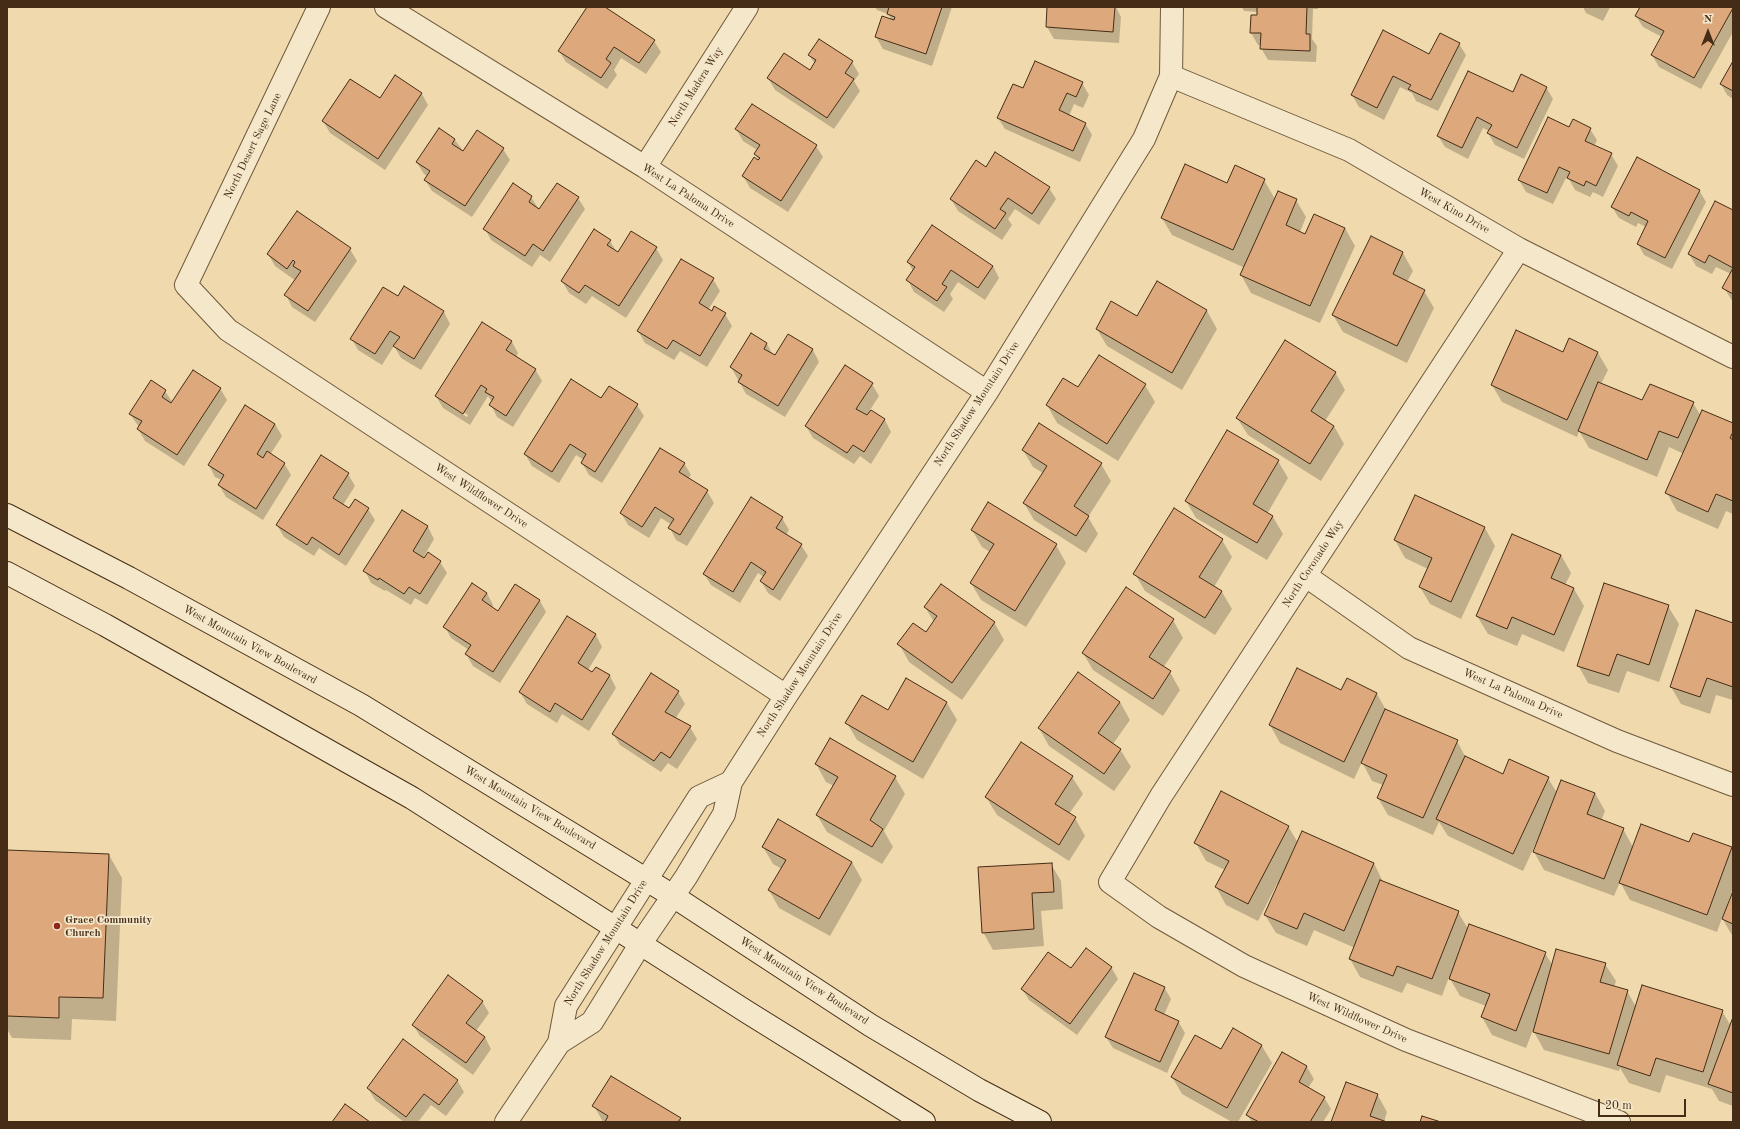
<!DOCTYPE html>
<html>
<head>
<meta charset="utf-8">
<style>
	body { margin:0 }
	#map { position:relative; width:1740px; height:1129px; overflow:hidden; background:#f0daad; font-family:"Old Standard TT",serif }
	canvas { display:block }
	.frame { position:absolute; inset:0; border:8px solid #442c16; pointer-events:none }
	.north { position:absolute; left:1688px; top:12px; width:40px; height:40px; -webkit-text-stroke:3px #f5e7ca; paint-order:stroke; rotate:0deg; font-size:11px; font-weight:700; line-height:16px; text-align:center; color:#442c16 }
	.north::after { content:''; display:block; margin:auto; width:14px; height:18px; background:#442c16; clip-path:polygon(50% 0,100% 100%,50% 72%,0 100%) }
	.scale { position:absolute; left:1598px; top:1099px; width:88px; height:18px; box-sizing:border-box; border:2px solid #442c16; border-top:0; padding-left:5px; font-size:12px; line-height:14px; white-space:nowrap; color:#442c16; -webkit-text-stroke:3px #f5e7ca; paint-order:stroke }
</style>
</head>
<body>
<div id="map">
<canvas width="1740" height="1129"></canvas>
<div class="frame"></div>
<div class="north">N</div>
<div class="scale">20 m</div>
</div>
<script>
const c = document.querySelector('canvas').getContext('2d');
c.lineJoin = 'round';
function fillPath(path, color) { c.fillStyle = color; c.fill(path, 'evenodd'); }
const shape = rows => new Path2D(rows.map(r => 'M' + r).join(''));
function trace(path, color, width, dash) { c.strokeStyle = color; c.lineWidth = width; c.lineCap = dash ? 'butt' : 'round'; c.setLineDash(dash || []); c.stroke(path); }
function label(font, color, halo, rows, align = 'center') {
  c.font = font + ' "Old Standard TT",serif'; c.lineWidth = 3.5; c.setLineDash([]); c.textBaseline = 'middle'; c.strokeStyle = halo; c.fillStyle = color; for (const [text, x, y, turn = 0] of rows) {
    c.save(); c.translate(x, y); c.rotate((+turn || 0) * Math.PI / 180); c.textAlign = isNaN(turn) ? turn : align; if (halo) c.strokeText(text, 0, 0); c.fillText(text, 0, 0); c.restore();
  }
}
const shadow = shape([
	[588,7,603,7,654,41,661,52,646,74,621,58,614,70,617,75,607,89,566,62,559,51],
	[875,7,952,7,932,66,883,49,876,37,892,20,888,14,877,10],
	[1048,7,1116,7,1121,17,1119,43,1054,39,1047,27],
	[1242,7,1318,7,1318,9,1313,9,1312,39,1317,46,1316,62,1268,60,1261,48,1261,45,1258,45,1251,33,1258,12,1244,11],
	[1583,7,1610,7,1603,21,1586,13],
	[1641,7,1733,7,1733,32,1701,89,1659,67,1652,55,1662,37,1643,27,1636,16],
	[1459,44,1466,55,1438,111,1416,101,1412,93,1400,87,1384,120,1359,107,1352,95,1430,55],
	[809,55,852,62,859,74,854,81,860,91,834,129,775,90,768,78,810,71,815,64],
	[1733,61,1733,99,1727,95,1721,84],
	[395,76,422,94,428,105,385,170,330,133,323,121,380,99],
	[1082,83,1089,95,1083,108,1074,104,1069,116,1085,123,1092,135,1080,162,1005,129,998,118,1024,89],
	[1546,87,1553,99,1524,159,1495,145,1488,133,1489,131,1483,128,1468,159,1445,147,1438,136,1513,94],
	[1569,128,1590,129,1597,140,1594,146,1611,154,1618,166,1603,197,1593,192,1590,197,1575,190,1569,179,1566,178,1553,204,1526,192,1519,180],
	[736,129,816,146,823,157,788,212,750,188,743,176,760,162,755,154,757,150,743,141],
	[439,130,455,140,464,152,503,149,510,160,472,217,432,191,425,180,427,176,424,174,417,163],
	[986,168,1049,188,1056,199,1039,225,1015,209,1008,219,1012,225,1002,240,958,211,951,199],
	[1264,180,1275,199,1296,200,1306,217,1300,232,1306,235,1345,228,1355,246,1320,323,1251,293,1241,275,1245,268,1172,235,1162,218,1228,185],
	[1699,190,1706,202,1672,269,1644,255,1638,244,1646,227,1638,223,1636,227,1619,218,1612,207],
	[531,197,540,211,578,198,585,209,550,262,540,255,532,267,491,240,485,229],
	[1733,211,1733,302,1724,288,1731,274,1716,267,1712,274,1696,266,1689,254],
	[1371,237,1403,253,1413,271,1407,282,1424,291,1434,308,1407,363,1343,332,1333,315],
	[610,241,618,254,656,248,663,260,626,318,592,296,586,304,569,293,562,281],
	[350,249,357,261,315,322,292,307,286,295,296,281,275,266,268,254],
	[908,262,993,266,999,278,985,300,958,282,950,294,953,299,944,312,914,292,908,280,913,271],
	[713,279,720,291,708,310,712,312,715,307,725,314,732,326,707,367,680,351,674,360,645,343,638,331],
	[1157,283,1207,311,1217,329,1182,390,1107,346,1097,329,1137,317],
	[405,287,444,312,450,324,421,370,401,358,394,346,382,365,358,350,352,339,398,298],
	[751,335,767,344,773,355,776,356,789,335,813,350,819,362,785,417,746,394,731,367],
	[1569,339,1598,353,1608,370,1601,384,1643,402,1693,403,1701,416,1733,424,1733,514,1726,511,1718,529,1677,511,1667,493,1684,454,1669,447,1657,477,1589,448,1579,431,1577,437,1502,402,1492,385,1563,353],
	[512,342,518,353,516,357,535,369,542,381,513,427,497,417,491,405,492,402,488,396,470,425,443,408,436,396],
	[445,401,468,415,467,417,445,403],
	[1335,372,1345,390,1325,421,1334,426,1344,444,1321,481,1248,435,1237,418],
	[872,384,879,396,870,410,885,420,891,432,871,464,860,456,854,464,813,438,806,426],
	[1145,385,1155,402,1118,461,1057,423,1047,405,1079,389],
	[220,388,227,400,184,466,145,441,138,429,139,427,130,414,165,391,173,403],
	[602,400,637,405,644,416,602,483,589,475,582,463,584,460,576,455,559,483,532,466,525,454],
	[245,406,275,424,282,436,270,455,284,463,291,475,263,520,226,497,219,485,222,480,215,477,209,465],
	[1023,450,1101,464,1111,481,1088,517,1098,534,1086,553,1034,520,1024,503,1043,473,1033,467],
	[322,457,348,474,355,486,343,505,349,510,368,509,375,520,346,566,319,548,314,556,284,537,277,525],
	[1278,461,1288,478,1267,514,1273,517,1283,534,1267,560,1196,518,1186,501],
	[684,463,691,475,688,479,707,491,714,503,687,546,676,540,670,528,672,525,661,518,649,538,628,525,621,513],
	[1415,496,1485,528,1495,546,1461,619,1430,604,1420,587,1428,569,1405,558,1395,540],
	[403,511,428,527,434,539,423,558,440,562,447,573,427,605,415,598,411,605,386,590,385,591,371,583,365,571],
	[782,518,789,530,786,535,801,545,808,556,780,601,768,593,761,581,764,577,758,573,740,603,711,585,704,574],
	[972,530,1056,545,1066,563,1026,627,981,600,971,583,990,552,982,547],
	[1222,540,1232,557,1214,587,1222,592,1232,609,1215,635,1145,591,1135,574],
	[1561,555,1571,573,1565,585,1574,589,1584,606,1564,652,1522,634,1517,646,1488,634,1477,616],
	[487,593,493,605,492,608,498,612,540,601,546,612,500,683,473,666,466,654,469,650,451,638,445,627],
	[1668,606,1679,624,1659,682,1627,671,1619,693,1588,683,1578,665],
	[925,607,994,622,1004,640,962,700,909,662,899,644,926,633,934,622],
	[567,617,596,635,602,647,588,670,593,673,596,668,610,676,616,688,589,731,562,714,557,723,527,704,520,692],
	[1173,620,1183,638,1163,668,1170,672,1180,690,1163,716,1093,670,1083,653],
	[1733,624,1733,700,1716,695,1710,714,1681,704,1671,687],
	[907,680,947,703,957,720,923,779,857,740,847,723,888,711],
	[1347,680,1377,694,1386,710,1457,741,1466,758,1503,775,1548,778,1557,793,1595,793,1605,811,1601,821,1623,829,1633,847,1690,843,1731,848,1733,851,1733,888,1727,905,1729,905,1733,894,1733,937,1722,918,1717,932,1630,900,1620,882,1614,896,1544,870,1534,852,1538,843,1536,843,1523,871,1448,836,1439,822,1433,835,1388,815,1378,798,1383,785,1372,781,1362,762,1354,779,1280,743,1270,725,1341,691],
	[678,692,685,704,675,719,690,727,697,739,677,769,668,763,661,772,620,745,613,734],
	[1120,702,1130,720,1113,744,1120,749,1131,767,1114,791,1049,746,1039,728],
	[816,764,895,777,905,794,884,831,893,847,882,864,827,832,817,815,834,786,826,782],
	[1072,777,1083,794,1069,814,1075,818,1085,836,1069,861,997,815,986,797],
	[1288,826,1298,843,1374,863,1383,882,1458,912,1468,929,1545,953,1553,966,1605,964,1616,981,1614,987,1627,991,1636,1007,1722,1011,1731,1026,1733,1020,1733,1106,1719,1101,1712,1089,1666,1075,1660,1093,1629,1083,1620,1068,1619,1071,1544,1050,1533,1030,1526,1048,1492,1035,1482,1017,1486,1006,1460,996,1449,977,1442,996,1407,983,1402,993,1360,977,1350,959,1355,948,1314,930,1307,946,1276,933,1265,915,1279,885,1277,884,1258,921,1226,905,1216,887,1225,870,1206,861,1196,843],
	[763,847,852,862,862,880,830,936,779,908,769,890,782,869,773,864],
	[7,851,109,855,122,878,116,1021,72,1019,71,1040,12,1038,7,1029],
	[1051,864,1061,881,1063,909,1041,911,1044,946,993,950,983,932],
	[1111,967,1118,979,1077,1035,1029,1000,1022,989,1071,969],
	[1164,987,1171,999,1164,1015,1178,1021,1185,1033,1167,1073,1113,1048,1106,1037],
	[482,1001,489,1013,476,1031,485,1037,491,1049,473,1075,420,1036,413,1025],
	[1233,1030,1262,1046,1272,1063,1238,1122,1232,1122,1182,1094,1172,1077,1221,1051],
	[1282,1053,1307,1067,1314,1079,1308,1088,1324,1097,1331,1109,1323,1122,1252,1122,1247,1115],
	[457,1080,464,1092,446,1116,431,1105,418,1122,404,1122,375,1100,368,1088],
	[1377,1094,1387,1112,1384,1122,1332,1122],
	[594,1106,680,1119,682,1122,603,1122]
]);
const building = shape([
	[587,7,605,7,655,40,639,63,614,47,606,59,611,63,601,78,558,51,587,7],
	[889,7,942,7,926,54,875,37,882,16,894,20,895,17,887,14,889,7],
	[1047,7,1115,7,1113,32,1046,27,1047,7],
	[1257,7,1307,7,1306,34,1310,34,1310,51,1260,49,1261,33,1250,33,1251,15,1257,15,1257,7],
	[1640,7,1733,7,1733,8,1694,78,1651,55,1664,31,1635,16,1640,7],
	[1383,30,1429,54,1440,33,1460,43,1431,100,1408,89,1411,85,1393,76,1377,108,1351,95,1383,30],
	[819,39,853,61,845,73,854,79,827,118,767,78,784,53,810,70,816,60,808,55,819,39],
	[1035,61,1083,82,1076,97,1067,93,1059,110,1086,123,1073,151,997,118,1013,84,1023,88,1035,61],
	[1733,61,1733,91,1720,84,1733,61],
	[1468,71,1513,92,1521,74,1547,87,1517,148,1487,133,1492,125,1477,117,1462,148,1437,136,1468,71],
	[395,75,422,93,378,159,322,121,350,79,380,98,395,75],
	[752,104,817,145,781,201,742,176,754,157,758,160,760,158,754,154,760,145,735,129,752,104],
	[1548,117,1569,127,1573,119,1591,128,1585,141,1612,153,1596,186,1586,181,1584,186,1567,178,1570,172,1559,167,1547,193,1518,180,1548,117],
	[439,128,455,139,452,144,463,151,477,130,504,148,465,206,424,180,430,171,416,162,439,128],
	[995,152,1050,187,1032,214,1008,198,1000,209,1006,213,995,229,950,199,976,160,986,167,995,152],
	[1637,157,1700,190,1665,258,1637,244,1648,221,1631,212,1629,216,1611,207,1637,157],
	[1185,164,1227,183,1235,165,1265,179,1233,250,1161,218,1185,164],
	[513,183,532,196,529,202,539,209,557,183,579,197,543,251,533,244,525,256,483,229,513,183],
	[1278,191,1297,199,1286,225,1305,234,1314,214,1345,228,1310,306,1240,275,1278,191],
	[1715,201,1733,210,1733,294,1722,288,1733,268,1709,255,1705,263,1688,254,1715,201],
	[297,211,351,248,308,311,284,295,301,271,293,266,295,262,293,260,287,269,267,254,297,211],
	[932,225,993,266,978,288,951,270,942,284,947,287,937,301,906,280,915,267,907,262,932,225],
	[594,229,611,240,607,245,618,252,631,231,657,247,619,306,585,285,579,293,561,281,594,229],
	[1371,236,1403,252,1393,274,1425,290,1397,346,1332,315,1371,236],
	[681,259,714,278,699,303,712,311,714,306,726,313,700,356,673,340,667,349,637,331,681,259],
	[1157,281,1207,310,1172,373,1096,329,1111,301,1137,316,1157,281],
	[404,286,444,311,414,359,393,346,400,337,390,331,375,354,350,339,383,287,398,296,404,286],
	[482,322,512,341,506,350,536,369,506,416,489,405,494,397,485,392,487,389,481,385,463,414,435,396,482,322],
	[1516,330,1563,352,1569,338,1598,352,1567,420,1491,385,1516,330],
	[751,333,767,343,764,349,775,355,788,334,813,349,778,406,738,382,742,375,730,367,751,333],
	[1285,340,1336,372,1311,411,1334,426,1310,464,1236,418,1285,340],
	[1099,355,1146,384,1107,444,1046,405,1063,378,1078,387,1099,355],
	[845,365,873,383,856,409,867,415,871,410,885,419,864,452,853,445,847,453,805,426,845,365],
	[193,370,221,388,177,455,137,429,142,421,129,414,151,380,166,390,162,397,171,403,193,370],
	[571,379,601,398,609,386,638,404,595,472,581,463,586,454,570,444,552,472,524,454,571,379],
	[1598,382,1642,400,1650,384,1694,402,1678,438,1659,431,1647,460,1578,431,1598,382],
	[245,405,275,424,257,454,263,458,267,451,285,463,256,509,218,485,224,475,208,465,245,405],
	[1702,410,1733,423,1733,432,1730,438,1733,440,1733,501,1716,494,1708,512,1665,493,1702,410],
	[1039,423,1102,463,1074,506,1089,516,1076,536,1023,503,1047,466,1022,450,1039,423],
	[1227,430,1279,460,1253,504,1273,516,1257,543,1185,501,1227,430],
	[660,448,685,463,679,472,708,490,680,535,668,528,674,519,655,507,642,527,620,513,660,448],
	[321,455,349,473,333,498,349,508,355,499,369,508,339,555,312,537,307,545,276,525,321,455],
	[1415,495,1485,527,1451,602,1419,587,1432,558,1394,540,1415,495],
	[751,497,783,517,776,528,802,544,773,590,760,581,766,572,751,562,733,592,703,574,751,497],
	[988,502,1057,544,1015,611,970,583,994,544,971,530,988,502],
	[1174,508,1223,539,1199,577,1222,591,1205,618,1133,574,1174,508],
	[402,510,428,526,413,551,424,558,428,552,441,561,420,594,409,587,404,594,379,578,378,580,363,571,402,510],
	[1512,534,1561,555,1551,578,1574,588,1554,635,1512,617,1507,629,1476,616,1512,534],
	[472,583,487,593,482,600,498,611,515,584,540,600,493,672,465,654,471,645,443,627,472,583],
	[1604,583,1669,605,1649,665,1617,654,1609,676,1577,666,1604,583],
	[941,584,995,622,952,683,897,644,913,623,926,632,937,616,924,607,941,584],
	[1126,587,1174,619,1149,657,1171,671,1153,699,1082,653,1126,587],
	[1696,610,1733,623,1733,687,1707,678,1700,697,1670,687,1696,610],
	[567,616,596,634,578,663,592,672,596,667,610,675,582,720,555,703,550,712,519,692,567,616],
	[1297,668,1341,690,1347,678,1377,693,1344,762,1269,725,1297,668],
	[1078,672,1120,702,1098,733,1121,749,1104,774,1038,728,1078,672],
	[651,673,679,691,665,712,691,726,670,758,661,752,654,761,612,734,651,673],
	[906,678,947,702,913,762,845,723,862,695,888,710,906,678],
	[1385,709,1458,740,1423,818,1377,798,1387,775,1361,763,1385,709],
	[830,738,896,776,870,820,883,829,872,847,816,815,838,777,815,764,830,738],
	[1021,742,1073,776,1055,804,1076,817,1059,845,985,797,1021,742],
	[1465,756,1503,774,1509,759,1549,777,1513,854,1436,819,1465,756],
	[1561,780,1595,793,1587,814,1624,828,1604,879,1533,852,1561,780],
	[1221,791,1289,826,1248,904,1215,887,1229,861,1194,843,1221,791],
	[778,819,852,862,819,919,768,890,786,860,762,847,778,819],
	[1641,824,1689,842,1693,833,1732,847,1707,915,1619,883,1641,824],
	[1302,831,1374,863,1344,931,1304,913,1297,929,1264,915,1302,831],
	[7,850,109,854,103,998,59,997,59,1018,7,1016,7,850],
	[1052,863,1054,892,1032,893,1034,929,982,933,978,867,1052,863],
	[1380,880,1459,911,1432,979,1397,966,1393,976,1349,959,1380,880],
	[1733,891,1733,924,1722,919,1733,891],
	[1469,924,1546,952,1516,1031,1481,1017,1490,994,1449,979,1469,924],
	[1086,948,1112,967,1070,1024,1021,989,1048,952,1071,968,1086,948],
	[1556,949,1606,963,1600,982,1628,990,1609,1054,1533,1032,1556,949],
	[1134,973,1165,987,1155,1010,1179,1021,1160,1062,1105,1037,1134,973],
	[448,975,483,1001,466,1023,485,1037,466,1063,412,1025,448,975],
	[1642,985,1723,1010,1703,1072,1656,1058,1650,1076,1617,1065,1642,985],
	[1733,1017,1733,1093,1708,1084,1733,1017],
	[1233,1028,1262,1045,1227,1108,1171,1077,1195,1035,1221,1049,1233,1028],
	[403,1039,458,1080,439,1105,424,1094,406,1117,367,1088,403,1039],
	[1282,1052,1307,1066,1299,1082,1325,1097,1310,1122,1259,1122,1246,1115,1282,1052],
	[611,1076,681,1118,678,1122,605,1122,608,1116,592,1106,611,1076],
	[1346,1082,1378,1094,1370,1116,1387,1122,1331,1122,1346,1082],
	[345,1104,370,1122,332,1122,345,1104],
	[1422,1116,1441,1122,1420,1122,1422,1116]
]);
const street = shape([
	[319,7,186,285,228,330,786,696],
	[386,7,645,167,987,392],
	[1171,76,1349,150,1519,249,1733,357],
	[645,167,747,7],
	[1519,249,1161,796,1110,882,1159,917,1244,966,1406,1040,1619,1122],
	[1306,576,1409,648,1617,741,1733,785],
	[559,1043,592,1022,641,943,686,877,724,814,731,782,786,696,987,392,1144,139,1171,76,1172,7],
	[506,1122,559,1043,566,1006,699,797,731,782]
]);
const secondary = shape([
	[7,515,129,578,361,705,673,896,870,1025,979,1090,1040,1122],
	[7,573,105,625,412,798,747,1012,924,1122]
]);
const markers = [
	[57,926,4,"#8f2418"]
];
const streetNames = [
	["North Madera Way",696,87,-58],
	["North Desert Sage Lane",253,146,-64],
	["West La Paloma Drive",688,196,33],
	["West Kino Drive",1454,211,30],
	["North Shadow Mountain Drive",977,404,-57],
	["West Wildflower Drive",481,496,33],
	["North Coronado Way",1313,564,-57],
	["West Mountain View Boulevard",250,645,29],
	["North Shadow Mountain Drive",800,675,-57],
	["West La Paloma Drive",1513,694,24],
	["West Mountain View Boulevard",530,808,31],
	["North Shadow Mountain Drive",606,943,-58],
	["West Mountain View Boulevard",804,981,33],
	["West Wildflower Drive",1357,1018,24]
];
const poiNames = [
	["Grace Community",65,920],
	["Church",65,933]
];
fillPath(shadow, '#0003');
fillPath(building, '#dda97c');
trace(building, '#442c16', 1);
trace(street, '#6f583c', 24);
trace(secondary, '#442c16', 24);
trace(street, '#f5e7ca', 22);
trace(secondary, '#f5e7ca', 22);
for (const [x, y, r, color] of markers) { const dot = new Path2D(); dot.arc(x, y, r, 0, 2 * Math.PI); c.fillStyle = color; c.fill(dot); trace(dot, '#f5e7ca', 1.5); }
label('11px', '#442c16', '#f5e7ca', streetNames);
label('bold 11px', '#442c16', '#f5e7ca', poiNames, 'left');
</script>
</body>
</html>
